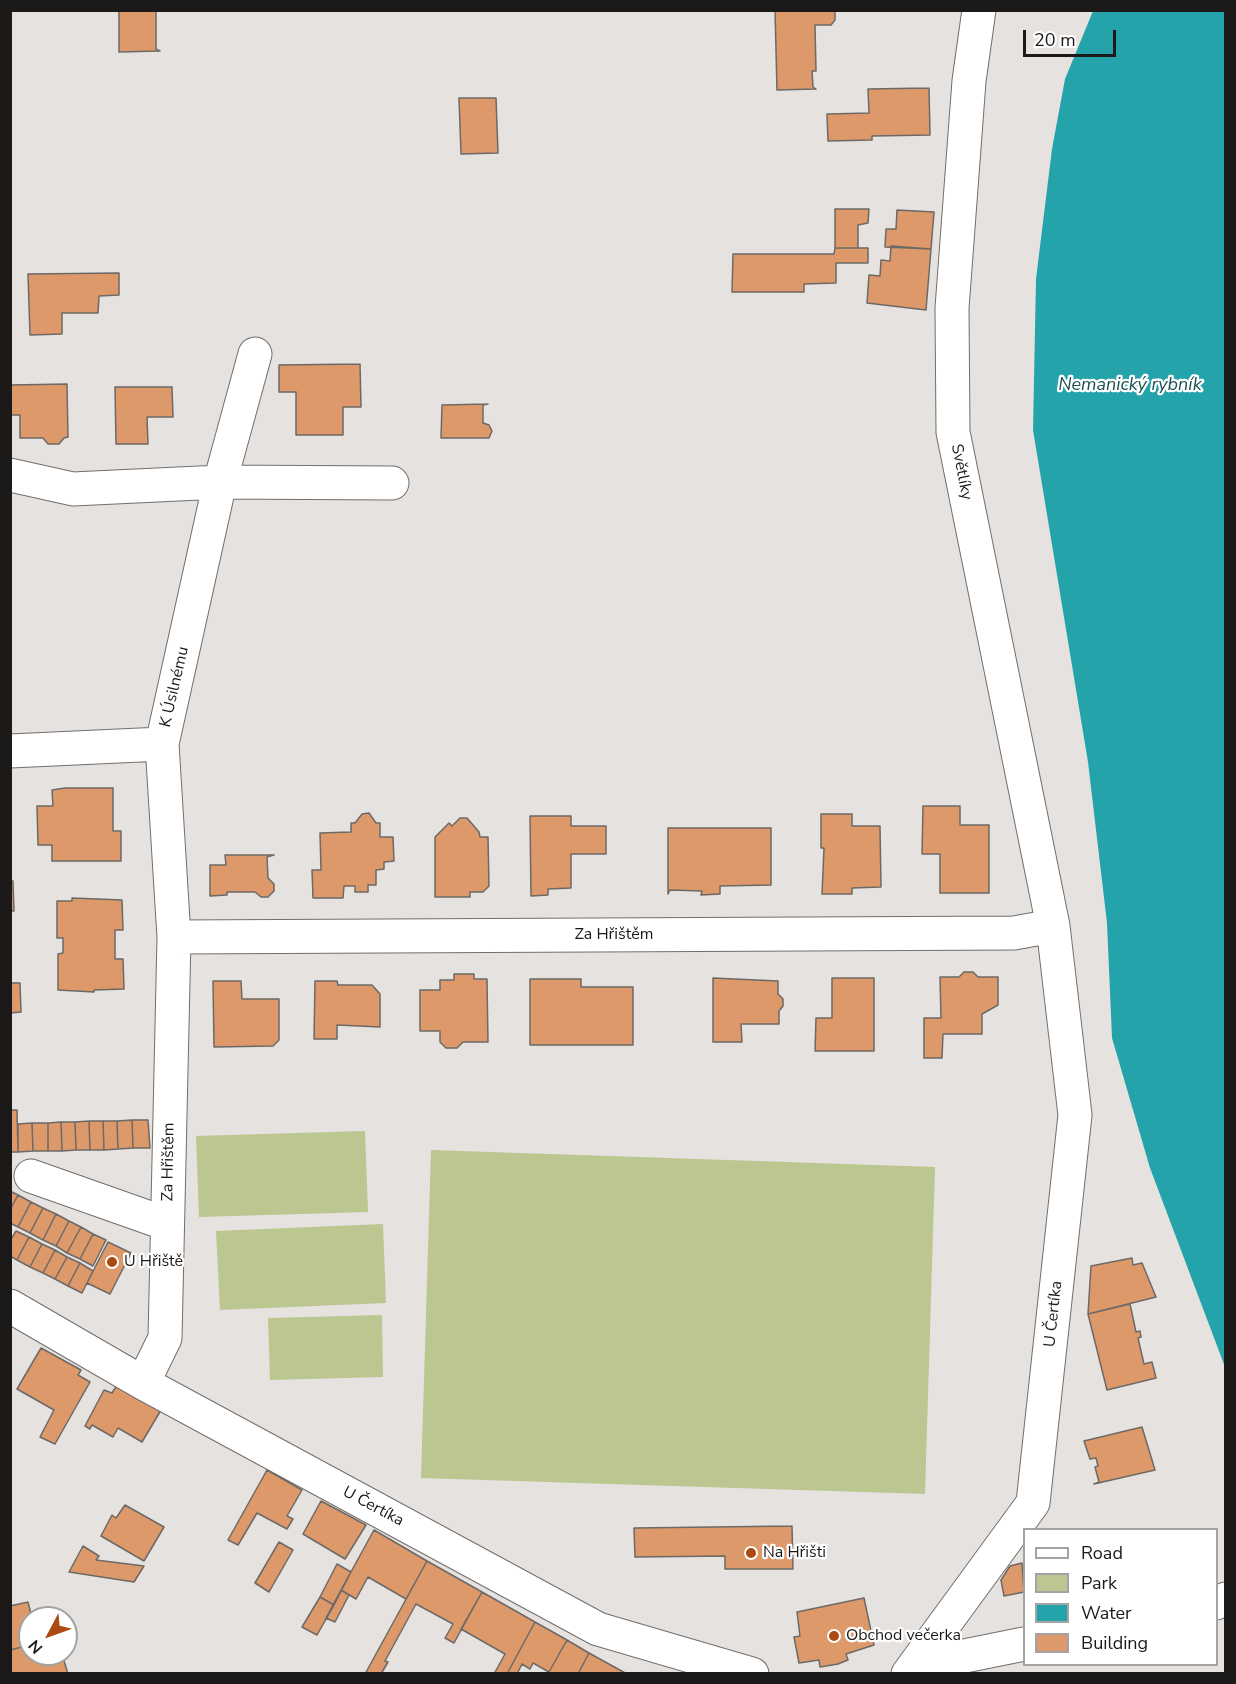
<!DOCTYPE html>
<html>
<head>
<meta charset="utf-8">
<style>
	body { margin:0 }
	#map { position:relative; width:1236px; height:1684px; overflow:hidden; background:#e6e2df; font-family:"Nunito Sans",sans-serif }
	canvas { display:block }
	.frame { position:absolute; inset:0; border:12px solid #1c1a19; pointer-events:none }
	.legend { position:absolute; left:1023px; top:1528px; width:195px; height:138px; box-sizing:border-box; background:#fff; border:2px solid #a4a3a3; margin:0; padding:8px 10px; list-style:none; font-size:18px; color:#1c1a19 }
	.legend li { display:flex; align-items:center; gap:12px; height:30px }
	.legend b { width:30px; border:2px solid #a4a3a3 }
	.north { position:absolute; left:18px; top:1606px; width:60px; height:60px; box-sizing:border-box; background:#fff; border:2px solid #a4a3a3; border-radius:50%; rotate:229deg; font-size:16px; font-weight:700; line-height:24px; text-align:center; color:#1c1a19 }
	.north::after { content:''; display:block; margin:auto; width:21px; height:27px; background:#ad4a12; clip-path:polygon(50% 0,100% 100%,50% 72%,0 100%) }
	.scale { position:absolute; left:1023px; top:30px; width:93px; height:27px; box-sizing:border-box; border:3px solid #1c1a19; border-top:0; padding-left:8px; font-size:18px; line-height:21px; white-space:nowrap; color:#1c1a19; -webkit-text-stroke:4px #fff; paint-order:stroke }
</style>
</head>
<body>
<div id="map">
<canvas width="1236" height="1684"></canvas>
<div class="frame"></div>
<ul class="legend">
<li><b style="height:8px;background:#fff"></b>Road</li>
<li><b style="height:16px;background:#bcc690"></b>Park</li>
<li><b style="height:16px;background:#24a3ab"></b>Water</li>
<li><b style="height:16px;background:#de996a"></b>Building</li>
</ul>
<div class="north">N</div>
<div class="scale">20 m</div>
</div>
<script>
const c = document.querySelector('canvas').getContext('2d');
c.lineJoin = 'round';
function fillPath(path, color) { c.fillStyle = color; c.fill(path, 'evenodd'); }
const shape = rows => new Path2D(rows.map(r => 'M' + r).join(''));
function trace(path, color, width, dash) { c.strokeStyle = color; c.lineWidth = width; c.lineCap = dash ? 'butt' : 'round'; c.setLineDash(dash || []); c.stroke(path); }
function label(font, color, halo, rows, align = 'center') {
  c.font = font + ' "Nunito Sans",sans-serif'; c.lineWidth = 4.5; c.setLineDash([]); c.textBaseline = 'middle'; c.strokeStyle = halo; c.fillStyle = color; for (const [text, x, y, turn = 0] of rows) {
    c.save(); c.translate(x, y); c.rotate((+turn || 0) * Math.PI / 180); c.textAlign = isNaN(turn) ? turn : align; if (halo) c.strokeText(text, 0, 0); c.fillText(text, 0, 0); c.restore();
  }
}
const green = shape([
	[365,1131,368,1212,199,1217,196,1136],
	[431,1150,935,1167,925,1494,421,1478],
	[383,1224,386,1303,220,1310,216,1231],
	[382,1315,383,1377,270,1380,268,1318]
]);
const water = shape([
	[1093,11,1225,11,1225,1367,1150,1168,1112,1038,1107,923,1088,762,1033,430,1036,279,1052,149,1065,79]
]);
const building = shape([
	[119,10,156,10,156,49,160,51,119,52,119,10],
	[775,10,835,10,835,20,831,25,815,25,816,71,812,71,813,87,816,89,777,90,775,10],
	[929,88,930,135,872,136,872,140,828,141,827,114,869,113,868,89,929,88],
	[459,98,496,98,498,153,461,154,459,98],
	[835,209,869,209,868,223,858,225,858,248,835,248,835,209],
	[897,210,934,212,931,249,885,247,886,229,896,229,897,210],
	[891,246,931,249,926,310,867,303,869,275,880,276,881,260,890,261,891,246],
	[835,248,868,248,868,263,836,263,836,283,804,284,804,292,732,292,733,254,834,254,835,248],
	[119,273,119,295,99,296,98,313,62,313,62,334,30,335,28,274,119,273],
	[360,364,361,407,343,407,343,435,296,435,296,392,279,392,279,365,360,364],
	[67,384,68,437,64,438,59,444,48,444,43,438,20,438,20,415,10,415,10,385,67,384],
	[115,387,172,387,173,417,147,417,148,444,116,444,115,387],
	[488,404,483,405,483,423,489,425,492,431,489,438,441,438,442,405,488,404],
	[65,788,113,788,113,831,121,831,121,861,52,861,52,845,38,845,37,806,53,806,52,790,65,788],
	[923,806,960,806,960,825,989,825,989,893,940,893,940,854,922,854,923,806],
	[369,813,376,823,380,823,380,837,393,837,394,861,384,862,384,869,376,870,376,885,368,885,368,892,355,892,355,886,344,886,343,898,313,898,312,870,321,870,320,833,351,832,351,823,355,823,362,814,369,813],
	[821,814,852,814,852,826,880,826,881,887,852,888,852,894,822,894,824,848,821,848,821,814],
	[530,816,571,816,571,826,606,826,606,854,571,854,571,888,548,889,548,895,531,896,530,816],
	[460,818,467,818,479,832,480,837,488,837,489,886,483,892,470,892,470,897,435,897,435,837,449,823,452,826,460,818],
	[668,828,771,828,771,885,720,886,720,894,701,895,702,891,670,890,668,894,668,828],
	[225,855,274,855,267,857,268,878,274,884,274,891,268,897,261,897,255,892,227,892,227,895,210,896,210,865,226,865,225,855],
	[10,881,13,881,14,911,10,911,10,881],
	[72,898,122,900,123,930,115,930,115,959,123,959,124,989,94,990,94,992,58,990,58,954,63,953,63,938,57,938,57,901,72,901,72,898],
	[964,972,973,972,978,977,998,977,998,1005,982,1014,982,1034,943,1034,942,1058,924,1058,924,1018,941,1018,940,977,959,977,964,972],
	[454,974,474,974,474,979,487,979,488,1042,463,1042,457,1048,446,1048,440,1042,440,1031,420,1031,420,990,440,990,440,980,454,980,454,974],
	[713,978,778,981,778,994,783,999,783,1006,779,1011,779,1024,741,1024,742,1042,713,1042,713,978],
	[832,978,874,978,874,1051,815,1051,816,1018,832,1018,832,978],
	[530,979,581,979,581,987,633,987,633,1045,530,1045,530,979],
	[213,981,241,981,242,999,279,999,279,1040,273,1046,214,1047,213,981],
	[315,981,337,981,338,985,372,985,380,994,380,1027,337,1025,337,1039,314,1039,315,981],
	[10,983,20,983,21,1012,10,1013,10,983],
	[10,1110,17,1110,18,1152,10,1152,10,1110],
	[132,1120,133,1148,118,1149,117,1121,132,1120],
	[132,1120,148,1120,150,1148,133,1148,132,1120],
	[89,1121,90,1150,76,1150,75,1122,89,1121],
	[89,1121,103,1121,104,1150,90,1150,89,1121],
	[103,1121,117,1121,118,1149,104,1150,103,1121],
	[61,1122,62,1151,48,1151,48,1123,61,1122],
	[61,1122,75,1122,76,1150,62,1151,61,1122],
	[32,1123,48,1123,48,1151,33,1151,32,1123],
	[32,1123,33,1151,18,1152,18,1124,32,1123],
	[10,1191,18,1195,10,1210,10,1191],
	[18,1195,31,1202,18,1227,10,1223,10,1210,18,1195],
	[31,1202,43,1208,30,1233,18,1227,31,1202],
	[43,1208,56,1214,43,1240,30,1233,43,1208],
	[56,1214,69,1221,56,1246,43,1240,56,1214],
	[69,1221,81,1227,67,1253,56,1246,69,1221],
	[81,1227,93,1234,80,1259,67,1253,81,1227],
	[16,1231,29,1237,17,1260,10,1256,10,1241,16,1231],
	[93,1234,106,1240,93,1266,80,1259,93,1234],
	[29,1237,42,1244,30,1267,17,1260,29,1237],
	[108,1242,131,1253,110,1294,87,1283,108,1242],
	[42,1244,55,1250,43,1273,30,1267,42,1244],
	[55,1250,67,1257,55,1279,43,1273,55,1250],
	[67,1257,80,1263,68,1286,55,1279,67,1257],
	[1132,1258,1133,1265,1142,1263,1156,1297,1088,1314,1091,1266,1132,1258],
	[80,1263,93,1271,82,1293,68,1286,80,1263],
	[1130,1304,1136,1332,1140,1331,1141,1337,1138,1338,1144,1364,1152,1362,1156,1378,1107,1390,1088,1314,1130,1304],
	[41,1348,81,1370,78,1375,90,1382,55,1444,40,1437,54,1410,17,1389,41,1348],
	[117,1385,161,1410,142,1442,118,1428,113,1437,92,1425,90,1429,85,1426,104,1390,112,1393,117,1385],
	[1142,1427,1155,1470,1094,1484,1099,1482,1095,1467,1098,1466,1096,1458,1090,1459,1084,1441,1142,1427],
	[267,1470,302,1490,287,1516,293,1519,287,1529,257,1513,238,1545,228,1540,267,1470],
	[321,1501,366,1525,345,1559,303,1534,321,1501],
	[125,1505,164,1527,144,1561,101,1536,112,1515,116,1518,125,1505],
	[792,1526,793,1569,725,1569,725,1556,635,1557,634,1528,792,1526],
	[374,1530,427,1561,406,1599,368,1577,356,1599,341,1590,374,1530],
	[279,1542,293,1550,269,1592,255,1583,279,1542],
	[83,1546,99,1556,96,1560,144,1566,134,1582,69,1572,83,1546],
	[427,1561,482,1592,454,1643,445,1638,453,1624,416,1604,385,1661,388,1662,381,1674,365,1674,427,1561],
	[1022,1563,1024,1592,1004,1596,1001,1580,1010,1566,1022,1563],
	[337,1564,351,1572,334,1605,320,1597,337,1564],
	[341,1590,349,1595,335,1622,326,1618,341,1590],
	[482,1592,535,1622,507,1674,494,1674,505,1654,461,1629,482,1592],
	[320,1597,334,1605,317,1635,302,1627,320,1597],
	[864,1598,874,1645,846,1654,848,1660,838,1664,820,1667,819,1660,799,1663,794,1637,800,1636,797,1612,864,1598],
	[28,1602,32,1618,30,1618,30,1645,10,1650,10,1606,28,1602],
	[535,1622,567,1640,549,1672,533,1663,530,1669,522,1664,517,1674,507,1674,535,1622],
	[567,1640,589,1653,578,1674,552,1674,549,1672,567,1640],
	[30,1645,30,1654,62,1654,68,1674,10,1674,10,1650,30,1645],
	[589,1653,627,1674,578,1674,589,1653]
]);
const minor = shape([
	[10,475,73,489,220,482,392,483],
	[10,751,162,744],
	[174,937,1014,933,1053,926],
	[31,1176,167,1224],
	[10,1306,143,1383,598,1629,752,1674],
	[143,1383,165,1338,174,937,162,744,220,482,255,354],
	[1216,1603,1226,1599],
	[915,1666,1024,1644],
	[908,1674,1033,1503,1075,1115,1053,926,953,432,952,308,969,81,979,10]
]);
const markers = [
	[112,1262,6,"#ad4a12"],
	[751,1553,6,"#ad4a12"],
	[834,1636,6,"#ad4a12"]
];
const streetNames = [
	["Světlíky",961,472,79],
	["K Úsilnému",175,687,-77],
	["Za Hřištěm",614,935],
	["Za Hřištěm",169,1162,-89],
	["U Čertíka",1054,1314,-84],
	["U Čertíka",373,1507,28]
];
const poiNames = [
	["U Hřiště",124,1262],
	["Na Hřišti",763,1553],
	["Obchod večerka",846,1636]
];
const waterNames = [
	["Nemanický rybník",1130,386]
];
fillPath(green, '#bcc690');
fillPath(water, '#24a3ab');
fillPath(building, '#de996a');
trace(building, '#6c6966', 1.5);
trace(minor, '#726e6c', 35);
trace(minor, '#fff', 33);
for (const [x, y, r, color] of markers) { const dot = new Path2D(); dot.arc(x, y, r, 0, 2 * Math.PI); c.fillStyle = color; c.fill(dot); trace(dot, '#fff', 2); }
label('16px', '#1c1a19', '#fff', streetNames);
label('16px', '#1c1a19', '#fff', poiNames, 'left');
label('italic 18px', '#1c4f52', '#fff', waterNames);
</script>
</body>
</html>
